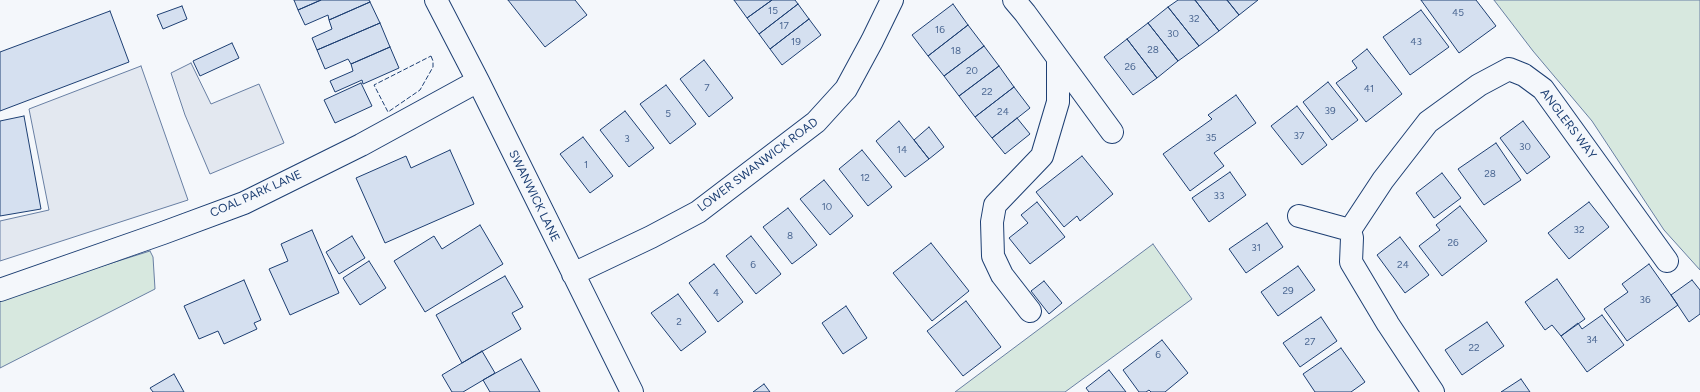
<!DOCTYPE html>
<html>
<head>
<meta charset="utf-8">
<style>
	body { margin:0 }
	canvas { display:block; background:#f4f7fb }
</style>
</head>
<body>
<canvas width="1700" height="392"></canvas>
<script>
const c = document.querySelector('canvas').getContext('2d');
c.lineJoin = 'round';
function fillPath(path, color) { c.fillStyle = color; c.fill(path, 'evenodd'); }
const shape = rows => new Path2D(rows.map(r => 'M' + r).join(''));
function trace(path, color, width, dash) { c.strokeStyle = color; c.lineWidth = width; c.lineCap = dash ? 'butt' : 'round'; c.setLineDash(dash || []); c.stroke(path); }
function label(font, color, halo, rows, align = 'center') {
  c.font = font + ' Figtree,sans-serif'; c.lineWidth = 3; c.setLineDash([]); c.textBaseline = 'middle'; c.strokeStyle = halo; c.fillStyle = color; for (const [text, x, y, turn = 0] of rows) {
    c.save(); c.translate(x, y); c.rotate((+turn || 0) * Math.PI / 180); c.textAlign = isNaN(turn) ? turn : align; if (halo) c.strokeText(text, 0, 0); c.fillText(text, 0, 0); c.restore();
  }
}
const green = shape([
	[1494,0,1700,0,1700,270,1664,230,1592,121,1533,51,1494,0],
	[1153,244,1192,299,1065,392,955,392,1153,244],
	[150,251,153,257,155,289,0,368,0,298,150,251]
]);
const parking = shape([
	[191,63,211,104,259,84,284,143,210,174,185,115,171,73,191,63],
	[141,66,188,200,0,261,0,221,49,210,29,109,141,66]
]);
const building = shape([
	[294,0,321,0,298,10,294,0],
	[321,0,369,0,370,2,329,20,328,15,305,25,298,10,321,0],
	[508,0,575,0,587,15,545,47,508,0],
	[734,0,772,0,747,18,734,0],
	[772,0,795,0,798,4,759,34,747,18,772,0],
	[1178,0,1195,0,1219,31,1199,46,1168,7,1178,0],
	[1195,0,1227,0,1239,15,1219,31,1195,0],
	[1227,0,1258,0,1239,15,1227,0],
	[1421,0,1476,0,1496,26,1459,53,1421,0],
	[370,2,380,23,317,50,312,38,332,29,329,20,370,2],
	[798,4,809,19,770,49,759,34,798,4],
	[953,4,968,25,928,56,912,35,953,4],
	[182,6,187,19,163,29,157,15,182,6],
	[1168,7,1199,46,1178,61,1148,23,1168,7],
	[1421,10,1449,47,1410,75,1383,37,1421,10],
	[110,11,129,62,0,111,0,52,110,11],
	[809,19,821,35,782,65,770,49,809,19],
	[380,23,390,47,351,64,348,59,325,69,317,50,380,23],
	[1148,23,1178,61,1157,78,1127,39,1148,23],
	[968,25,984,46,944,76,928,56,968,25],
	[1127,39,1157,78,1133,95,1104,57,1127,39],
	[232,43,239,58,200,76,193,61,232,43],
	[984,46,999,66,959,96,944,76,984,46],
	[390,47,399,68,363,84,362,80,335,92,330,81,353,71,351,64,390,47],
	[1367,49,1402,94,1366,122,1336,83,1357,68,1352,61,1367,49],
	[704,60,733,98,709,117,680,79,704,60],
	[999,66,1014,87,975,117,959,96,999,66],
	[1328,82,1358,120,1332,140,1303,102,1328,82],
	[361,83,372,106,335,123,324,100,361,83],
	[666,85,696,124,670,144,640,104,666,85],
	[1014,87,1030,108,992,138,975,117,1014,87],
	[1236,95,1256,123,1214,153,1224,166,1190,191,1163,154,1212,119,1208,115,1236,95],
	[1297,106,1327,145,1302,165,1271,126,1297,106],
	[625,111,654,148,629,167,600,130,625,111],
	[24,116,41,209,0,216,0,121,24,116],
	[1017,118,1030,134,1005,154,992,138,1017,118],
	[899,121,929,159,905,177,876,141,899,121],
	[1523,121,1550,157,1527,174,1500,138,1523,121],
	[929,127,944,147,929,159,914,140,929,127],
	[583,137,613,176,590,193,560,154,583,137],
	[1496,143,1521,180,1484,205,1458,169,1496,143],
	[450,150,474,204,385,243,356,178,406,156,411,168,450,150],
	[862,150,892,187,868,206,839,169,862,150],
	[1082,156,1113,194,1080,221,1077,216,1064,227,1036,192,1082,156],
	[1230,172,1246,195,1209,222,1192,198,1230,172],
	[1442,173,1461,198,1434,218,1416,193,1442,173],
	[824,180,853,216,830,235,800,199,824,180],
	[1037,202,1065,237,1030,264,1009,238,1028,223,1021,215,1037,202],
	[1589,202,1609,227,1569,259,1548,233,1589,202],
	[1460,206,1487,241,1442,276,1419,246,1440,230,1436,225,1460,206],
	[788,208,817,245,792,264,763,227,788,208],
	[1267,223,1283,247,1246,273,1229,249,1267,223],
	[480,225,503,264,425,312,394,261,434,236,442,249,480,225],
	[312,230,339,293,290,315,269,269,288,261,281,244,312,230],
	[352,236,365,258,339,274,326,252,352,236],
	[751,236,781,274,756,294,726,256,751,236],
	[1400,237,1429,275,1405,293,1377,255,1400,237],
	[931,243,969,291,932,321,893,273,931,243],
	[369,261,386,288,360,305,343,278,369,261],
	[714,264,743,302,718,322,689,283,714,264],
	[1649,264,1678,305,1627,341,1604,309,1628,292,1622,284,1649,264],
	[1298,266,1315,290,1278,316,1261,292,1298,266],
	[505,276,523,307,512,313,521,329,462,363,436,315,505,276],
	[1557,279,1585,319,1561,336,1552,325,1545,330,1525,302,1557,279],
	[244,280,261,320,254,323,257,329,224,344,218,331,199,339,184,306,244,280],
	[1692,280,1700,290,1700,314,1689,322,1671,295,1692,280],
	[1044,281,1062,303,1049,314,1031,291,1044,281],
	[678,294,706,332,681,351,651,313,678,294],
	[966,301,1001,347,963,376,927,331,966,301],
	[846,306,867,338,843,354,822,323,846,306],
	[1602,315,1624,345,1587,372,1561,336,1578,323,1582,329,1602,315],
	[1321,317,1337,341,1300,367,1283,343,1321,317],
	[1487,322,1504,346,1462,375,1445,350,1487,322],
	[1162,340,1188,373,1165,392,1151,392,1149,390,1146,392,1139,392,1123,370,1162,340],
	[1341,348,1365,382,1351,392,1315,392,1303,374,1341,348],
	[482,351,495,373,463,392,452,392,442,375,482,351],
	[521,359,540,392,490,392,483,380,521,359],
	[1109,370,1126,392,1089,392,1086,388,1109,370],
	[174,374,184,392,153,392,150,388,174,374],
	[1521,379,1530,392,1501,392,1521,379],
	[764,384,770,392,753,392,764,384]
]);
const minor = shape([
	[436,0,478,81,632,392],
	[1014,0,1025,13,1112,132],
	[1299,216,1350,230],
	[573,274,651,237,698,212,816,122,846,89,872,41,892,0],
	[0,290,163,233,244,203,361,145,478,81],
	[1030,311,1002,275,993,256,992,222,995,205,1042,156,1058,102,1058,59],
	[1433,392,1388,324,1351,262,1352,238,1350,230,1383,180,1428,122,1479,85,1509,69,1524,75,1543,89,1667,261]
]);
const fence = shape([
	[431,56,433,61,433,67,420,90,388,112,374,85,431,56]
]);
const numberNames = [
	["15",773,11],
	["45",1458,13],
	["32",1194,19],
	["17",784,26],
	["16",940,30],
	["30",1173,34],
	["19",796,42],
	["43",1416,42],
	["28",1153,50],
	["18",956,51],
	["26",1130,67],
	["20",972,71],
	["7",707,88],
	["41",1369,89],
	["22",987,92],
	["39",1330,111],
	["24",1003,112],
	["5",668,114],
	["37",1299,136],
	["35",1211,138],
	["3",627,139],
	["30",1525,147],
	["14",902,150],
	["1",586,165],
	["28",1490,174],
	["12",865,178],
	["33",1219,196],
	["10",827,207],
	["32",1579,230],
	["8",790,236],
	["26",1453,243],
	["31",1256,248],
	["6",753,265],
	["24",1403,265],
	["29",1288,291],
	["4",716,293],
	["36",1645,300],
	["2",679,322],
	["34",1592,340],
	["27",1310,342],
	["22",1474,348],
	["6",1158,355]
];
const streetNames = [
	["ANGLERS WAY",1568,124,53],
	["LOWER SWANWICK ROAD",758,165,-37],
	["COAL PARK LANE",256,194,-24],
	["SWANWICK LANE",534,196,64]
];
fillPath(green, '#d7e8df');
trace(green, '#687fa3', 1);
fillPath(parking, '#e3e8f0');
trace(parking, '#687fa3', 1);
fillPath(building, '#d5e0f0');
trace(building, '#1d3f73', 1);
trace(minor, '#1d3f73', 24);
trace(minor, '#f4f7fb', 22);
trace(fence, '#1d3f73', 1, [5, 2]);
label('10px', '#4b6792', null, numberNames);
label('12px', '#1d3f73', '#f4f7fb', streetNames);
</script>
</body>
</html>
